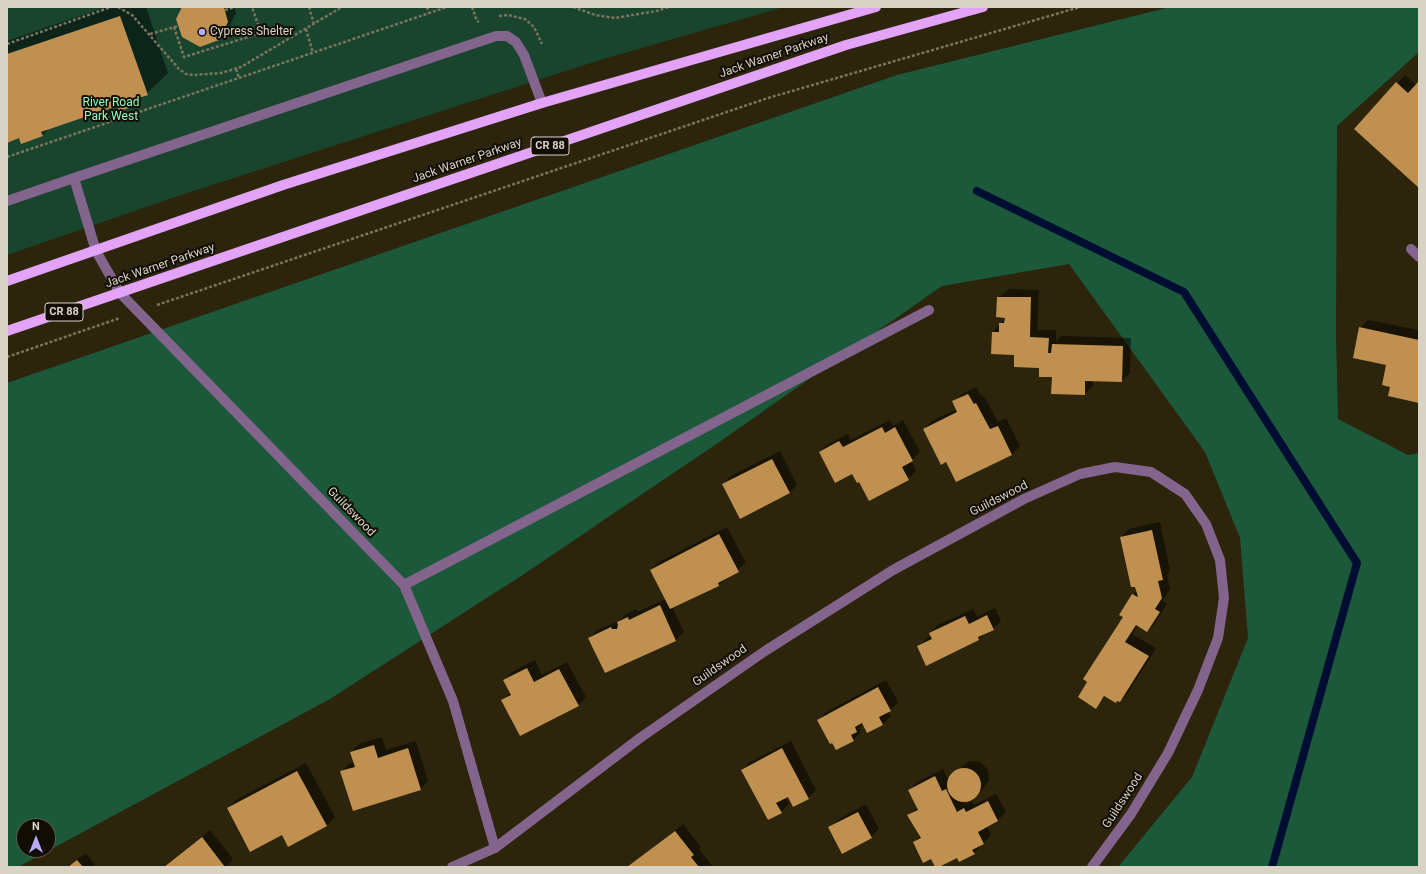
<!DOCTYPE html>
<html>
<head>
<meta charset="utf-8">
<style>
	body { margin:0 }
	#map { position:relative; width:1426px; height:874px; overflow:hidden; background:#2c240b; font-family:Roboto,sans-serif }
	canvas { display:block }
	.frame { position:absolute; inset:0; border:8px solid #d8d3c5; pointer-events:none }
	.north { position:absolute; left:16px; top:818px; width:40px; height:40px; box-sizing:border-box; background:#110d04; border:1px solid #615c51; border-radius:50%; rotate:0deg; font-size:11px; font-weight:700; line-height:16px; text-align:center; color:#d8d3c5 }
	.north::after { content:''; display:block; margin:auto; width:14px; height:18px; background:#b9aaf7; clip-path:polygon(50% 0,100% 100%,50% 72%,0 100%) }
</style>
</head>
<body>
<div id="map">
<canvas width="1426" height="874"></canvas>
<div class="frame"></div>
<div class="north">N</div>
</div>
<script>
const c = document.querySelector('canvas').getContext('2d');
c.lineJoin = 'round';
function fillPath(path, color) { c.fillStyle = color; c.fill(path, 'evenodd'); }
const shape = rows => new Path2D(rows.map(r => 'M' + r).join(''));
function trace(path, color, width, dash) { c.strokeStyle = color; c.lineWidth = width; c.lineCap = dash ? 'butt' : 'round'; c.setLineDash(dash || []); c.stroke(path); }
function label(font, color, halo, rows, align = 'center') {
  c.font = font + ' Roboto,sans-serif'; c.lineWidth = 4; c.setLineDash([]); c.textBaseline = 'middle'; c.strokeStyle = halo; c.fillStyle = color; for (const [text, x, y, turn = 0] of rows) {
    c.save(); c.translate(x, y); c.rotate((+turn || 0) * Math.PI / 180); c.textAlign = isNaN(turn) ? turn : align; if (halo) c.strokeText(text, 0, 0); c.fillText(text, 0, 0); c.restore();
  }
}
const green = shape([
	[7,7,784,7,600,60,178,196,7,255]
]);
const forest = shape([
	[1170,7,1419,7,1419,52,1337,126,1336,337,1338,419,1408,455,1419,453,1419,867,1118,867,1192,777,1248,638,1240,538,1205,452,1069,264,942,286,715,445,524,574,330,699,18,867,7,867,7,383,897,75],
	[24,826,48,826,48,850,24,850]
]);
const shadow = shape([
	[106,7,146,7,168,73,135,105,118,105,50,128,42,136,20,137,7,142,7,41],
	[184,7,234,7,236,13,227,31,218,39],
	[1405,75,1416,85,1419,83,1419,186,1397,83],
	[1009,289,1039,290,1037,330,1056,330,1056,341,1061,336,1131,338,1130,373,1122,381,1093,380,1093,386,1084,394,1053,376,1040,367,1015,354,993,332,1006,317,998,298],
	[1368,320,1419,330,1419,402,1391,386,1388,365,1360,328],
	[976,387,982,397,984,396,998,422,1006,418,1020,446,1012,454,947,461,924,429,932,421,957,409,954,402,962,394],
	[890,420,893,426,903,420,920,452,911,461,916,471,908,479,860,481,853,473,820,452,828,444,848,434,851,440],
	[780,451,797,485,789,493,723,484,731,476],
	[1160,522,1170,571,1167,575,1170,589,1162,601,1167,604,1155,623,1147,631,1138,625,1132,634,1156,648,1128,693,1120,701,1106,696,1096,707,1124,617,1121,615,1137,590,1121,537,1129,529],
	[727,527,746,563,719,585,672,607,684,632,676,640,605,672,589,638,597,630,619,621,626,614,636,609,637,612,666,599,651,570,659,562],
	[995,608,1001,621,993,629,986,632,979,639,926,664,918,647,926,639,932,636,930,633,938,625,973,609,977,617],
	[535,660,542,675,567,662,586,697,578,705,502,701,511,692,504,680,512,672],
	[886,680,898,702,888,712,891,716,883,724,867,732,863,724,859,728,861,732,853,740,818,720,826,712],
	[382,737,386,750,416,741,428,781,420,789,341,772,349,764,354,762,351,752,359,744],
	[791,741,816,790,808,798,794,806,788,795,785,797,789,804,781,812,742,770,750,762],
	[969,761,980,762,988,770,989,780,983,789,975,798,964,802,965,804,972,801,974,805,996,794,1006,812,998,820,987,826,991,835,974,853,957,857,937,867,931,857,914,842,921,836,909,815,918,807,909,790,917,782,943,769,949,782,952,775],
	[306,763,335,817,327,825,288,845,282,834,228,808,236,800],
	[866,804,879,829,871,837,830,828,838,820],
	[683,824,701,847,699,849,713,867,628,867],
	[210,830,233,859,226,867,163,867],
	[86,853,96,867,67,867]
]);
const stream = shape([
	[977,191,1184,292,1357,563,1272,867]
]);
const building = shape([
	[182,7,224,7,228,22,219,40,200,47,182,37,176,19],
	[120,16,148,95,133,100,135,106,119,111,117,106,41,132,43,136,21,144,19,138,7,143,7,54],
	[1419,81,1419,188,1354,129,1396,82,1408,93],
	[997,297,1031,297,1030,337,1049,338,1048,353,1051,353,1052,344,1123,346,1122,382,1085,381,1085,395,1051,394,1052,377,1039,377,1039,368,1014,367,1014,355,991,354,992,332,999,332,999,323,1004,323,1005,318,996,317],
	[1359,327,1419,340,1419,403,1388,396,1390,387,1382,385,1386,365,1353,358],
	[968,394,974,404,976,403,990,429,998,426,1012,455,956,482,946,462,941,465,923,429,957,412,952,401],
	[882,427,885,433,895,427,913,461,902,467,909,480,869,501,859,482,857,483,852,474,835,483,819,452,839,441,843,447],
	[772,459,790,493,740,519,722,484],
	[1152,530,1163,580,1158,581,1162,598,1155,609,1160,612,1147,632,1136,625,1125,642,1149,656,1120,702,1117,701,1116,703,1104,696,1096,709,1078,697,1087,682,1083,679,1123,617,1119,615,1132,594,1138,597,1135,587,1131,587,1120,537],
	[719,534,739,572,718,583,719,586,670,609,650,570],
	[660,605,676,641,605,673,588,638,611,627,612,629,617,629,618,625,617,622,628,617,629,620],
	[987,615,994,630,978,637,979,640,926,666,917,646,932,639,929,633,965,616,969,624],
	[527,668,534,682,559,669,579,706,520,736,501,700,511,695,503,680],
	[878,687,891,711,879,717,883,725,867,733,862,723,855,727,857,732,851,735,854,741,836,750,832,743,830,744,817,720],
	[374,745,378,758,408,748,421,790,353,811,340,771,355,767,350,752],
	[782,748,809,799,793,807,788,797,776,803,782,813,768,820,741,770],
	'947 785a17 17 0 1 1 34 0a17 17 0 1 1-34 0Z',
	[297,771,327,826,288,847,282,835,250,852,227,808],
	[935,776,942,791,946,789,957,812,964,808,966,812,988,801,998,821,978,832,984,844,972,850,975,854,959,862,957,858,939,867,935,867,931,859,923,863,913,842,921,838,907,815,918,810,908,790],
	[858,812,872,838,842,854,828,827],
	[675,831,694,855,691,857,699,867,627,867],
	[202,837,225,867,164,867],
	[77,860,83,867,68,867]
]);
const path = shape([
	[118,7,132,15,179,69,186,74,193,75,221,73,241,67,342,7],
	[309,7,314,24],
	[427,7,429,13],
	[472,7,477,21,479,22],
	[573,7,595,15,615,18,656,11,669,7],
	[225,10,235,7],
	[499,16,508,15,525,19,534,27,542,44],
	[174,27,184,57,261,33,252,7],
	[306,29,313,53],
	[150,34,178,26],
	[7,44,111,7],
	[236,69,239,78],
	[7,157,447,7],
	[157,305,768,98,1080,7],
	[7,357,120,318]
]);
const minor = shape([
	[74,178,496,36,507,36,516,42,524,55,542,103],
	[7,201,74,178,96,251,120,293,404,585,453,701,495,848],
	[1411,249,1419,257],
	[404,585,929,310],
	[452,867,495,848,640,738,765,651,893,570,1024,499,1080,474,1115,467,1151,472,1185,494,1206,524,1220,560,1224,598,1218,638,1198,690,1168,753,1131,814,1092,867]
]);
const major = shape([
	[7,281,283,185,542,103,876,7],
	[7,331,846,45,983,7]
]);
const markers = [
	[202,32,4,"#b9aaf7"]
];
const shields = [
	[550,146,38],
	[64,312,38]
];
const shieldNames = [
	["CR 88",550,146],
	["CR 88",64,312]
];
const poiNames = [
	["Cypress Shelter",210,32]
];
const streetNames = [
	["Jack Warner Parkway",774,56,-19],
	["Jack Warner Parkway",467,161,-19],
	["Jack Warner Parkway",160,266,-19],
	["Guildswood",999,499,-27],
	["Guildswood",351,512,46],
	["Guildswood",720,666,-35],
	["Guildswood",1123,801,-57]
];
const parkNames = [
	["River Road",111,103],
	["Park West",111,117]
];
fillPath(green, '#19452f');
fillPath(forest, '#1c583a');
fillPath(shadow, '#0007');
trace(stream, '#000d33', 8);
fillPath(building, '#c09051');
trace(path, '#7a7460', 2.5, [3, 2]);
trace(minor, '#83648d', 10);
trace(major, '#e3a3f8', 10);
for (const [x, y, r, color] of markers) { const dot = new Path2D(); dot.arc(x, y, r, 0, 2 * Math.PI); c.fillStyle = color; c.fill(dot); trace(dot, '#110d04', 1.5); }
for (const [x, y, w] of shields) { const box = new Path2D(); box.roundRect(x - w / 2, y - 9, w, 18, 3); c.fillStyle = '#110d04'; c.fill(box); trace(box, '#d8d3c5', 1); }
label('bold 11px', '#d8d3c5', null, shieldNames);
label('12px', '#d8d3c5', '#110d04', poiNames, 'left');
label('12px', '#d8d3c5', '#110d04', streetNames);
label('12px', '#91fcc1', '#110d04', parkNames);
</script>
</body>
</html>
